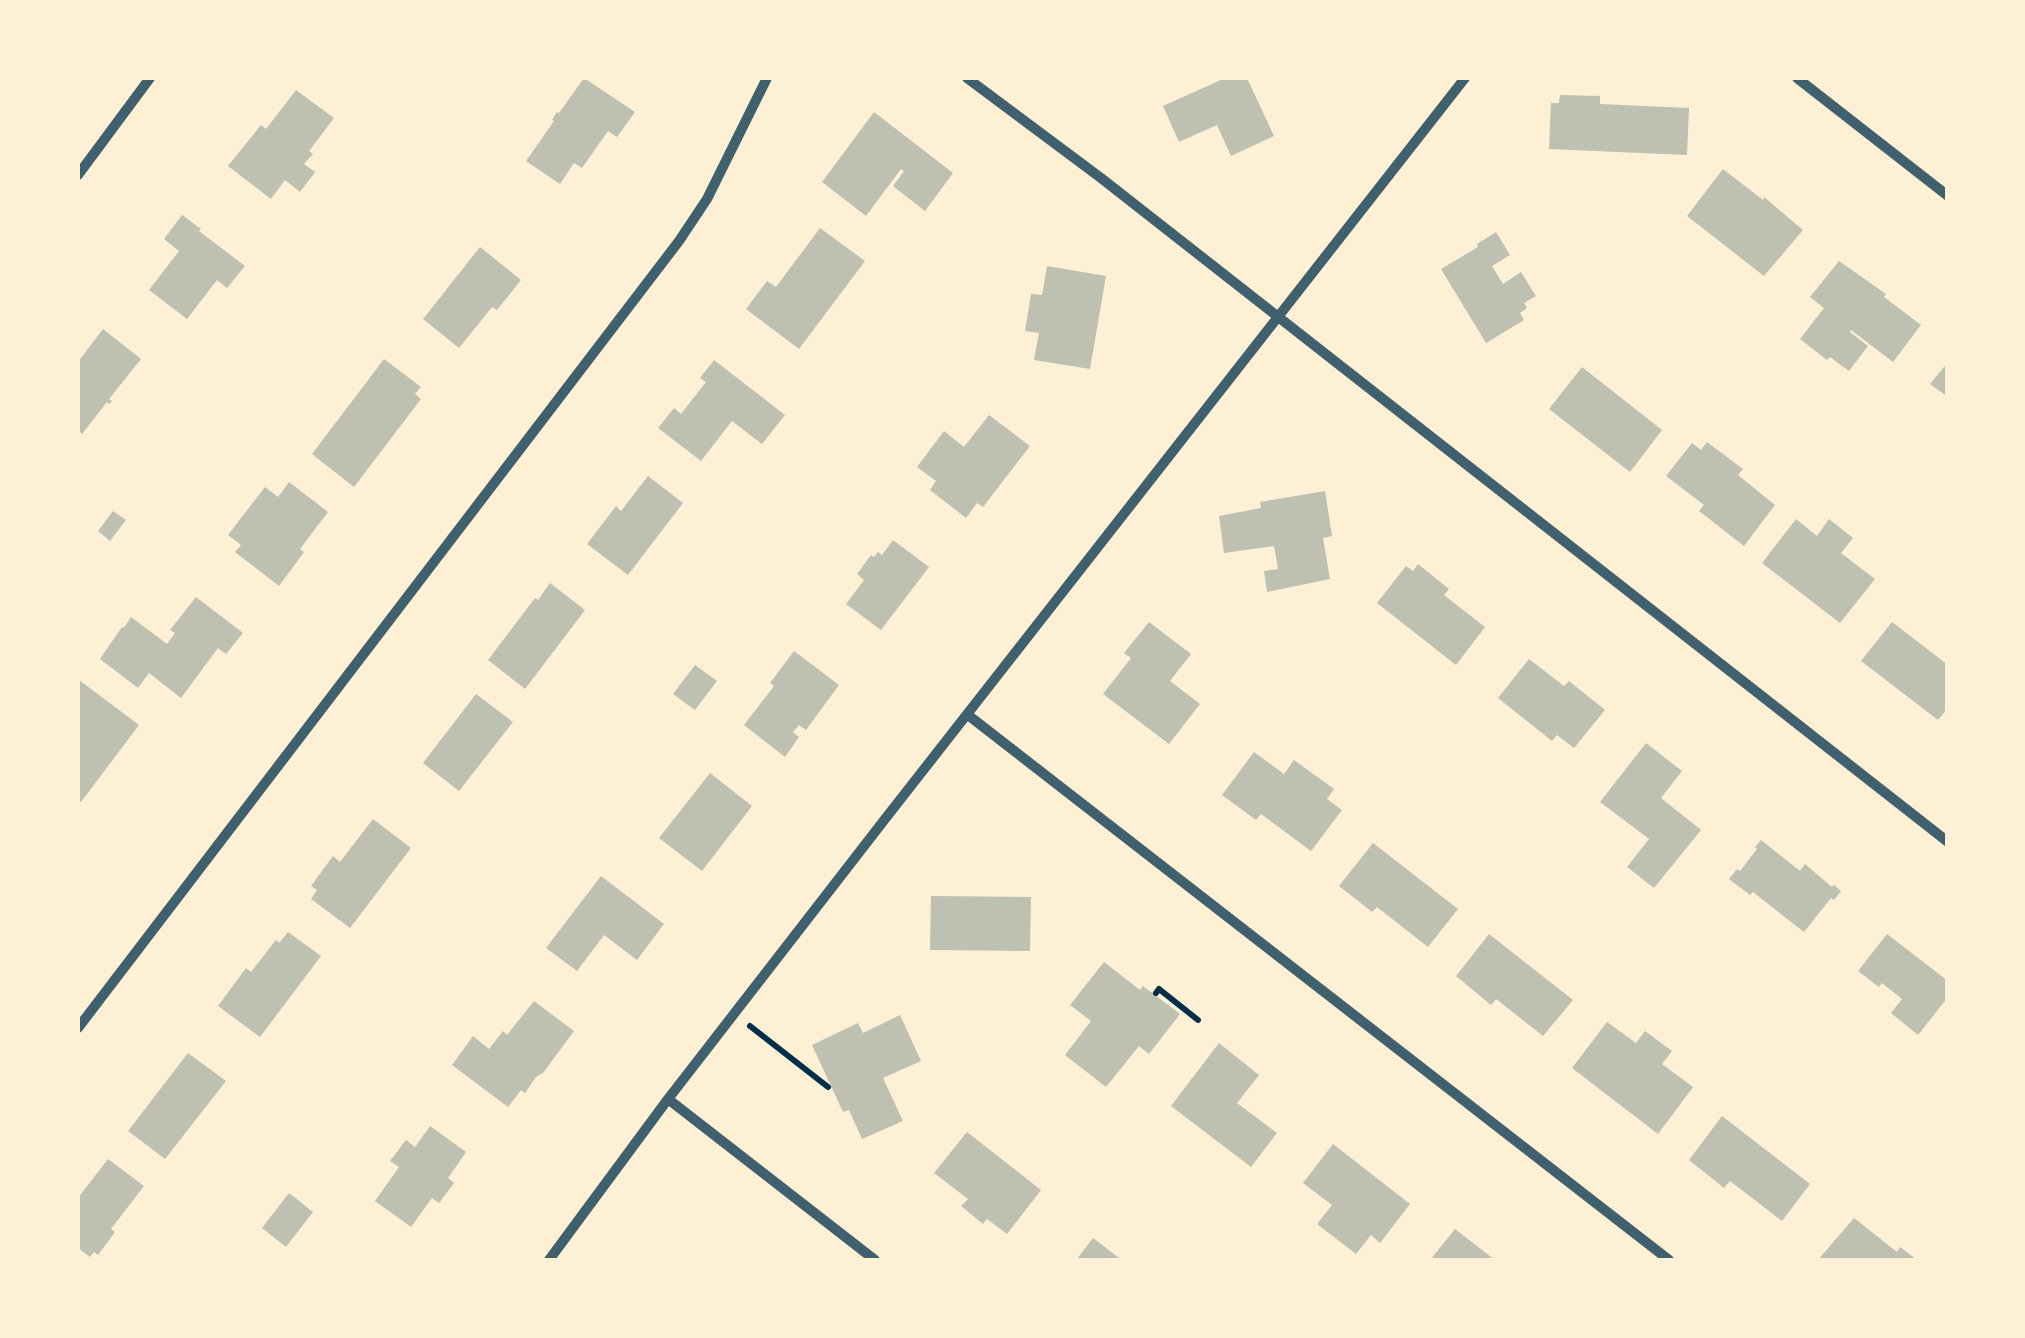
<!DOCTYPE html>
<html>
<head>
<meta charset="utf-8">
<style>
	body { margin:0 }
	#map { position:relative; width:2025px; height:1338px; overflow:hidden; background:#fdf0d5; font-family:"Asap Condensed",sans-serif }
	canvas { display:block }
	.frame { position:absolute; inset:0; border:80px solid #fdf0d5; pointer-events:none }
</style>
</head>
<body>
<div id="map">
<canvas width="2025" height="1338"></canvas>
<div class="frame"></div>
</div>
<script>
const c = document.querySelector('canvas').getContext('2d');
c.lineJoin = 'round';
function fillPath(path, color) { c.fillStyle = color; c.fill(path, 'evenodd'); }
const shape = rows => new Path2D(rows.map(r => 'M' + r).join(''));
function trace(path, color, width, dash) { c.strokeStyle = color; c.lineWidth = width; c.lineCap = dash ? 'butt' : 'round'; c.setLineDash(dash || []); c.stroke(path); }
const building = shape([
	[584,78,635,112,617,137,608,131,582,168,574,163,560,184,526,161,554,121,552,120,557,112,559,113],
	[1225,78,1247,78,1274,136,1231,156,1217,125,1179,142,1163,106],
	[296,90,334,118,309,151,313,154,304,164,315,172,300,192,285,180,271,199,228,166,261,125,266,129],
	[1560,95,1600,96,1600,104,1689,108,1687,155,1549,149,1551,103,1559,103],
	[874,112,953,173,925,211,893,186,904,171,901,169,866,216,822,182],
	[1723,169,1763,200,1764,197,1803,230,1764,276,1687,216],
	[182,215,201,229,199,231,245,266,227,288,217,280,187,319,149,290,179,251,164,239],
	[820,228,865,261,799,349,746,309,767,281,776,287],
	[1496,232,1510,255,1492,266,1503,284,1521,272,1536,296,1524,303,1527,308,1520,313,1524,320,1486,343,1441,269,1478,247,1477,244],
	[480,247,521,280,497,310,492,307,459,348,423,319],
	[1839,261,1886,294,1884,297,1921,325,1893,362,1851,330,1850,332,1868,346,1849,371,1830,357,1827,360,1800,339,1824,308,1810,297],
	[1047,266,1106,276,1090,369,1034,360,1039,333,1025,331,1031,294,1042,295],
	[103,329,141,359,109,399,112,401,109,404,107,402,82,434,78,430,78,362],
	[384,359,421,387,415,394,421,399,354,487,312,454],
	[714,360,785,415,762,444,732,421,701,461,658,428,674,408,681,414,706,382,700,378],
	[1948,362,1948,397,1930,384],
	[1582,367,1662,430,1630,472,1549,409],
	[989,415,1030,446,983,507,977,503,966,518,930,490,936,481,917,467,944,431,964,447],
	[1707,442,1743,469,1738,475,1775,505,1744,546,1699,511,1704,505,1666,476,1692,443,1701,450],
	[648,476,683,503,628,575,587,544,616,506,621,511],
	[289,482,328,512,300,549,304,552,279,586,235,552,241,545,228,535,265,487,278,497],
	[1325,491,1332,536,1323,538,1330,579,1267,592,1264,571,1278,569,1274,546,1224,553,1219,516,1261,508,1260,502],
	[113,511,126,520,110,541,98,531],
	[1796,519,1817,536,1829,519,1853,538,1841,553,1875,579,1840,623,1762,563],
	[893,540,929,567,881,630,846,604,864,580,857,574,871,555,874,557,878,552,882,555],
	[1418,564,1449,589,1444,595,1485,627,1456,665,1377,603,1406,566,1413,571],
	[550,583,585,610,525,689,488,660,535,598,538,600],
	[196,597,243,633,226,654,218,648,181,698,149,673,138,688,100,659,122,627,124,628,131,617,167,644,175,633,170,630],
	[1149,622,1191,654,1170,681,1200,704,1169,744,1103,694,1131,658,1124,653],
	[1892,622,1948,665,1948,708,1938,720,1861,661],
	[794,651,839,685,806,730,799,725,793,732,799,737,785,757,744,725,774,686,770,683],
	[1529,659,1564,686,1569,681,1605,710,1574,748,1557,735,1552,741,1498,698],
	[695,665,717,681,695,710,673,694],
	[79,680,139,725,81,802,78,799],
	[476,694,513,722,459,791,423,763],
	[1646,743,1682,771,1661,798,1701,830,1654,888,1627,867,1649,839,1600,802],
	[1254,752,1284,774,1294,760,1334,789,1327,799,1342,810,1311,851,1261,814,1256,820,1222,795],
	[710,773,752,806,702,871,659,838],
	[373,819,411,848,350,928,311,899,317,890,311,886,333,856,340,862],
	[1761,840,1800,871,1805,864,1832,887,1834,885,1841,891,1834,900,1831,898,1804,932,1753,892,1750,895,1729,879,1737,869,1740,871,1757,849,1755,847],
	[1373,843,1458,909,1428,947,1377,907,1372,912,1339,886],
	[601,876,664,924,637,960,604,935,577,971,546,948],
	[931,896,1031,897,1030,951,930,950],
	[288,932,321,956,260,1037,218,1006,246,968,251,972,276,940,279,943],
	[1489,934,1573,1000,1543,1036,1496,999,1491,1005,1456,976],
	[1887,934,1948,981,1948,997,1918,1035,1891,1013,1902,999,1882,983,1879,987,1858,971],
	[1104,962,1140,990,1143,986,1180,1014,1149,1054,1139,1046,1106,1087,1065,1055,1091,1021,1070,1005],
	[534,1001,574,1031,543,1073,536,1077,525,1093,521,1090,508,1107,452,1065,473,1036,489,1049,503,1031,507,1035],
	[900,1015,921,1061,883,1078,903,1121,862,1139,849,1110,843,1112,812,1045,858,1023,863,1033],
	[1607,1022,1636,1043,1645,1031,1672,1051,1662,1064,1693,1087,1658,1134,1572,1068],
	[1219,1043,1259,1075,1237,1103,1277,1133,1251,1167,1171,1106],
	[188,1053,226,1081,165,1159,128,1131],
	[1722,1116,1810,1184,1782,1221,1730,1181,1724,1188,1689,1160],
	[430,1126,466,1152,448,1178,454,1183,439,1203,432,1198,411,1227,375,1201,399,1167,390,1161,406,1140,415,1147],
	[967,1132,1041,1190,1007,1234,987,1219,983,1224,961,1206,968,1199,934,1173],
	[1333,1144,1410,1204,1380,1243,1371,1235,1356,1254,1317,1224,1332,1205,1303,1183],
	[108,1159,144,1186,111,1229,115,1232,98,1255,94,1252,90,1257,78,1248,78,1198],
	[289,1193,313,1212,286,1247,262,1228],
	[1854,1218,1897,1252,1900,1247,1917,1260,1818,1260],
	[1455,1229,1495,1260,1430,1260],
	[1093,1238,1122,1260,1076,1260]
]);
const path = shape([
	[1156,993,1159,989,1198,1020],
	[750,1026,828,1087]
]);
const minor = shape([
	[967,78,1101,178,1948,842],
	[1797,78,1948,196],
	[78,175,150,78],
	[968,715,1669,1260],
	[78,1028,679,241,707,199,767,78],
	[668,1099,875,1260],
	[549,1260,668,1099,885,819,1465,78]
]);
fillPath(building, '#bec0b2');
trace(path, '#003049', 6);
trace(minor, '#3f606c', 10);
</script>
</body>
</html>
